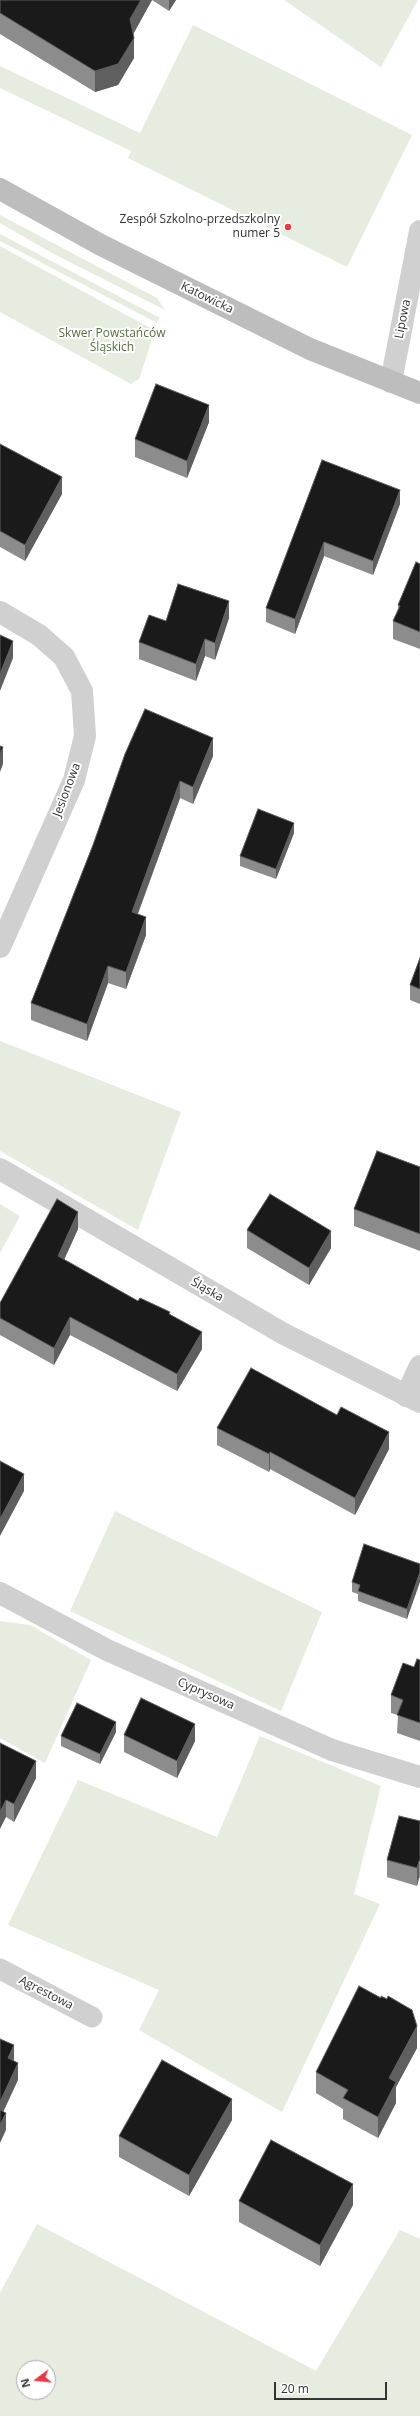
<!DOCTYPE html>
<html>
<head>
<meta charset="utf-8">
<style>
	body { margin:0 }
	#map { position:relative; width:420px; height:2416px; overflow:hidden; background:#fff; font-family:"Open Sans",sans-serif }
	canvas { display:block }
	.north { position:absolute; left:16px; top:2360px; width:40px; height:40px; box-sizing:border-box; background:#fff; border:1px solid #adadad; border-radius:50%; rotate:254deg; font-size:11px; font-weight:700; line-height:16px; text-align:center; color:#333 }
	.north::after { content:''; display:block; margin:auto; width:14px; height:18px; background:#e63946; clip-path:polygon(50% 0,100% 100%,50% 72%,0 100%) }
	.scale { position:absolute; left:274px; top:2382px; width:113px; height:18px; box-sizing:border-box; border:2px solid #333; border-top:0; padding-left:5px; font-size:12px; line-height:14px; white-space:nowrap; color:#333; -webkit-text-stroke:3px #fff; paint-order:stroke }
</style>
</head>
<body>
<div id="map">
<canvas width="420" height="2416"></canvas>
<div class="north">N</div>
<div class="scale">20 m</div>
</div>
<script>
const c = document.querySelector('canvas').getContext('2d');
c.lineJoin = 'round';
function fillPath(path, color) { c.fillStyle = color; c.fill(path, 'evenodd'); }
const shape = rows => new Path2D(rows.map(r => 'M' + r).join(''));
function trace(path, color, width, dash) { c.strokeStyle = color; c.lineWidth = width; c.lineCap = dash ? 'butt' : 'round'; c.setLineDash(dash || []); c.stroke(path); }
function label(font, color, halo, rows, align = 'center') {
  c.font = font + ' "Open Sans",sans-serif'; c.lineWidth = 4; c.setLineDash([]); c.textBaseline = 'middle'; c.strokeStyle = halo; c.fillStyle = color; for (const [text, x, y, turn = 0] of rows) {
    c.save(); c.translate(x, y); c.rotate((+turn || 0) * Math.PI / 180); c.textAlign = isNaN(turn) ? turn : align; if (halo) c.strokeText(text, 0, 0); c.fillText(text, 0, 0); c.restore();
  }
}
const green = shape([
	[284,0,418,0,381,67],
	[193,25,412,135,347,267,128,158,131,151,0,88,0,66,140,133],
	[0,215,157,298,165,310,52,253,0,223],
	[0,234,160,318,157,323,0,241],
	[0,246,150,328,153,336,139,379,131,384,0,312],
	[0,1041,181,1112,138,1230,0,1151],
	[0,1204,20,1216,0,1253],
	[115,1511,322,1612,281,1711,70,1611],
	[0,1621,30,1625,91,1660,45,1763,0,1738],
	[260,1736,381,1786,354,1894,380,1904,282,2112,139,2030,159,1990,8,1925,78,1780,217,1837],
	[37,2224,316,2371,400,2230,420,2239,420,2416,0,2416,0,2293],
	[24,2368,48,2368,48,2392,24,2392]
]);
const service = shape([
	[0,1969,92,2017]
]);
const minor = shape([
	[391,382,420,231],
	[0,612,39,635,64,657,82,691,85,736,74,780,0,947],
	[0,1169,284,1334,420,1402],
	[406,1396,420,1366],
	[0,1593,107,1650,332,1750,420,1777]
]);
const secondary = shape([
	[0,189,101,245,310,349,420,393]
]);
const wall = shape([
	[0,0,176,0,169,11,152,0,133,34,134,58,118,85,95,92,0,34],
	[209,422,187,478,135,457,135,439],
	[0,444,62,494,25,561,0,547],
	[322,460,400,504,373,575,324,556,295,634,266,622,266,608],
	[420,564,420,649,393,639,393,621,398,609,398,605],
	[229,618,215,660,205,656,196,681,139,659,139,642,166,621],
	[213,756,193,804,180,798,138,914,146,935,126,989,108,983,87,1041,31,1020,31,1003,93,845],
	[294,833,276,879,240,866,240,856],
	[420,958,420,1004,410,1000,410,985],
	[420,1167,420,1251,354,1226,354,1209],
	[78,1229,64,1260,138,1301,170,1314,202,1349,177,1391,70,1335,54,1365,0,1335,0,1303],
	[247,1230,331,1248,309,1285,247,1248],
	[337,1415,389,1449,355,1515,270,1469,269,1472,217,1445,217,1428],
	[420,1564,407,1619,358,1601,358,1594,352,1592,352,1582],
	[420,1660,420,1741,397,1733,398,1715,391,1713,391,1695],
	[116,1732,100,1764,61,1746,61,1736],
	[124,1735,195,1741,177,1778,124,1752],
	[0,1743,36,1778,14,1822,6,1817],
	[420,1821,420,1878,419,1878,417,1886,387,1877,387,1860],
	[417,2048,396,2087,396,2103,378,2138,343,2119,343,2109,316,2093,316,2072],
	[232,2120,189,2196,119,2157,119,2136],
	[239,2201,353,2205,320,2266,239,2222]
]);
const shadedWall = shape([
	[141,0,152,0,130,40,130,19],
	[169,0,176,0,169,11],
	[134,38,134,58,118,85,95,92,95,71],
	[209,405,209,422,187,478,187,461],
	[62,477,62,494,25,561,25,545],
	[400,490,400,504,373,575,373,561],
	[324,542,324,556,295,634,295,619],
	[229,601,229,618,215,660,215,643],
	[205,639,205,656,196,681,196,664],
	[13,641,13,658,0,691,0,674],
	[213,738,213,756,193,804,193,787],
	[3,747,3,764,0,772,0,755],
	[180,781,180,798,132,929,132,912],
	[294,823,294,833,276,879,276,869],
	[146,917,146,935,126,989,126,972],
	[108,966,108,983,87,1041,87,1024],
	[78,1212,78,1229,58,1273,58,1256],
	[331,1231,331,1248,309,1285,309,1268],
	[70,1317,70,1335,54,1365,54,1348],
	[202,1332,202,1349,177,1391,177,1374],
	[389,1432,389,1449,355,1515,355,1498],
	[270,1452,270,1469,269,1472,269,1454],
	[24,1474,24,1491,0,1536,0,1519],
	[420,1572,420,1582,407,1619,407,1609],
	[116,1722,116,1732,100,1764,100,1754],
	[195,1724,195,1741,177,1778,177,1761],
	[36,1761,36,1778,14,1822,14,1804],
	[6,1800,6,1817,0,1829,0,1812],
	[419,1861,419,1878,417,1886,417,1868],
	[417,2026,417,2048,396,2087,396,2103,378,2138,378,2117,389,2078],
	[14,2045,14,2062,8,2058],
	[18,2063,18,2080,0,2119,0,2102],
	[232,2099,232,2120,189,2196,189,2175],
	[6,2113,6,2130,0,2143,0,2125],
	[353,2184,353,2205,320,2266,320,2245]
]);
const building = shape([
	[0,0,141,0,130,19,134,38,118,64,95,71,0,13,0,0],
	[156,384,209,405,187,461,135,439,156,384],
	[0,444,62,477,25,545,0,531,0,444],
	[322,460,400,490,373,561,324,542,295,619,266,608,322,460],
	[416,562,420,564,420,632,393,621,400,606,398,605,416,562],
	[178,584,229,601,215,643,205,639,196,664,139,642,149,615,166,621,178,584],
	[0,635,13,641,0,674,0,635],
	[145,709,213,738,193,787,180,781,132,912,146,917,126,972,108,966,87,1024,31,1003,93,845,125,754,145,709],
	[0,746,3,747,0,755,0,746],
	[258,809,294,823,276,869,240,856,258,809],
	[420,958,420,989,410,985,420,958],
	[377,1151,420,1167,420,1234,354,1209,377,1151],
	[270,1194,331,1231,309,1268,247,1230,270,1194],
	[57,1199,78,1212,58,1256,138,1301,140,1298,170,1312,169,1314,202,1332,177,1374,70,1317,54,1348,0,1318,0,1303,57,1199],
	[251,1368,337,1415,341,1407,389,1432,355,1498,270,1452,269,1454,217,1428,251,1368],
	[0,1461,24,1474,0,1519,0,1461],
	[364,1544,420,1564,420,1572,407,1609,358,1591,360,1585,352,1582,364,1544],
	[417,1659,420,1660,420,1723,397,1715,403,1700,391,1695,403,1663,414,1667,417,1659],
	[141,1698,195,1724,177,1761,124,1735,141,1698],
	[77,1703,116,1722,100,1754,61,1736,77,1703],
	[0,1743,36,1761,14,1804,6,1800,0,1812,0,1743],
	[399,1816,420,1821,420,1861,419,1861,417,1868,387,1860,399,1816],
	[359,1986,381,1998,381,1996,387,1999,388,1996,412,2010,417,2026,389,2078,396,2082,378,2117,343,2098,348,2090,316,2072,359,1986],
	[0,2039,14,2045,8,2058,18,2063,0,2102,0,2039],
	[162,2060,232,2099,189,2175,119,2136,162,2060],
	[0,2110,6,2113,0,2125,0,2110],
	[271,2140,353,2184,320,2245,239,2201,271,2140]
]);
const markers = [
	[288,227,4,"#e63946"]
];
const poiNames = [
	["Zespół Szkolno-przedszkolny",280,220],
	["numer 5",280,234]
];
const streetNames = [
	["Katowicka",207,298,26],
	["Lipowa",403,319,-79],
	["Jesionowa",67,790,-69],
	["Śląska",207,1290,30],
	["Cyprysowa",206,1694,24],
	["Agrestowa",46,1993,27]
];
const parkNames = [
	["Skwer Powstańców",112,334],
	["Śląskich",112,348]
];
fillPath(green, '#e6ecdf');
trace(service, '#d0d0d0', 21);
trace(minor, '#d0d0d0', 22);
trace(secondary, '#bdbdbd', 22);
fillPath(wall, '#8c8c8c');
fillPath(shadedWall, '#5f5f5f');
fillPath(building, '#1a1a1a');
trace(building, '#5f5f5f', 1);
for (const [x, y, r, color] of markers) { const dot = new Path2D(); dot.arc(x, y, r, 0, 2 * Math.PI); c.fillStyle = color; c.fill(dot); trace(dot, '#fff', 1.5); }
label('12px', '#333', '#fff', poiNames, 'right');
label('12px', '#333', '#fff', streetNames);
label('12px', '#56703f', '#fff', parkNames);
</script>
</body>
</html>
